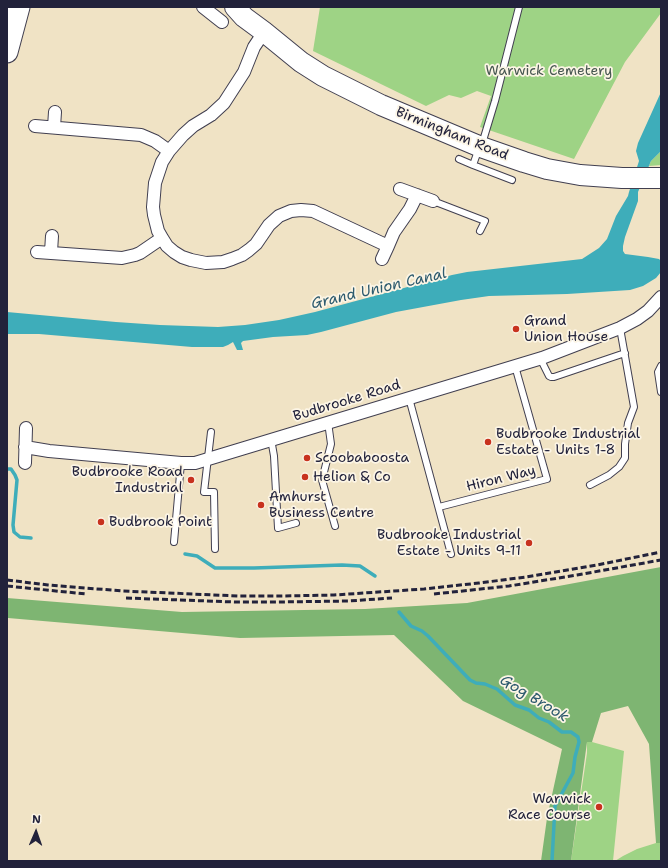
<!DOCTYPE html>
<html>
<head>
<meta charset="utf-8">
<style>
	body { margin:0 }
	#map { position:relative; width:668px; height:868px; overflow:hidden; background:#f0e3c5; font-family:"Shantell Sans",sans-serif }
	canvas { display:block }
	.frame { position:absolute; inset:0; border:8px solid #22223b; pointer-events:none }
	.north { position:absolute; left:16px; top:812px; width:40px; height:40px; -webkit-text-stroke:3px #fcf5e5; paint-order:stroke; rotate:2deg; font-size:11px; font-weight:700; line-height:16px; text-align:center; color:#22223b }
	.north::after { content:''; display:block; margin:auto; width:14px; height:18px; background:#22223b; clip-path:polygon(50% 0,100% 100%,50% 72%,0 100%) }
</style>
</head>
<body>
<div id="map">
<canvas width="668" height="868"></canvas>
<div class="frame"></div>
<div class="north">N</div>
</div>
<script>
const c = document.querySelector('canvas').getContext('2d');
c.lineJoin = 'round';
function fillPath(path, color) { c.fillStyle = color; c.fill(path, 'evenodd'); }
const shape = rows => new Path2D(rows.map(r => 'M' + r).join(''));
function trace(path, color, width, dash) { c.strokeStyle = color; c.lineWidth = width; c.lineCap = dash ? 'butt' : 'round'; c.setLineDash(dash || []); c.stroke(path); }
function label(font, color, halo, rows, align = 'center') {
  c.font = font + ' "Shantell Sans",sans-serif'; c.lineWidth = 3.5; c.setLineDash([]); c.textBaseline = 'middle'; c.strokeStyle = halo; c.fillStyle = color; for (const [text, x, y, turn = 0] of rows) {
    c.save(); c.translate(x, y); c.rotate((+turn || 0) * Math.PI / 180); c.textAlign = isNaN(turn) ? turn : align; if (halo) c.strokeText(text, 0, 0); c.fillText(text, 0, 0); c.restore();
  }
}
const green = shape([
	[320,7,661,7,661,13,625,62,574,159,480,127,491,96,477,91,461,98,449,95,426,106,313,51],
	[661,151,661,165,649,166,651,161],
	[587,742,592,742,624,751,613,861,571,861,587,753],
	[656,843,661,843,661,861,615,861,623,856,637,849]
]);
const forest = shape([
	[661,567,661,843,656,843,649,744,628,706,601,713,592,742,587,742,571,861,541,861,547,818,562,749,463,701,394,635,240,638,8,618,7,622,7,598,182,612,365,609,467,603]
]);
const water = shape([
	[661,92,661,151,651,161,638,192,638,201,625,237,623,246,623,251,625,254,648,257,659,259,661,261,661,272,656,278,643,286,630,290,567,294,489,296,461,300,396,312,321,332,307,335,273,337,243,341,241,343,243,350,237,350,233,342,228,345,223,347,192,347,39,334,7,334,7,312,116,322,160,325,218,327,245,325,279,320,315,312,452,275,467,272,582,259,599,248,607,239,616,216,628,196,629,192,639,161,636,151,638,143]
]);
const stream = shape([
	[7,469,11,469,15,475,17,480,13,525,14,532,20,537,31,538],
	[185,554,197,556,215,568,254,568,342,565,360,566,375,576],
	[399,612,411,626,422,631,428,636,470,680,476,683,485,684,492,687,497,689,515,705,529,710,539,718,549,722,562,732,571,732,578,737,579,742,575,757,573,773,555,806,552,861]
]);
const service = shape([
	[482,144,495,101,519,7],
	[459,159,473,165,479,148],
	[473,165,512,180],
	[433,201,485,221,480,231],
	[540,358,549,376,551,377,554,377,625,353],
	[661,366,658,372,661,392],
	[409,398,451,554],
	[328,422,331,444,322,480,335,526],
	[211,432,204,492,214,492,215,549],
	[271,439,274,456,278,528,296,523],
	[590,485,609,475,619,467,625,458,625,444,628,423,634,407,620,328],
	[439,507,547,479,515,366],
	[174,542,181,463]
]);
const minor = shape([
	[203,7,222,22],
	[263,31,260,38,254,47,244,72,224,103,211,115,193,126,183,135,169,151,162,162,155,183,153,207,154,215,158,231,162,238,167,246,174,252,182,257,191,260,206,263,223,262,232,259,242,255,249,250,256,244,269,225,279,216,291,211,301,210,313,211,388,246,394,232,410,209,417,195],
	[35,126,141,135,155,141,169,151],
	[54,127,55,112],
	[400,189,433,201],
	[37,252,122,258,135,255,140,253,162,238],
	[51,252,52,236],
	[382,259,388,246],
	[25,447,49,451,181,463,195,463,542,358,620,328,637,319,648,311,661,297],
	[25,463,26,428]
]);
const primary = shape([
	[235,7,244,17,263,31,301,62,323,76,381,105,481,147,524,162,547,169,580,175,622,178,661,178]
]);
const trunk = shape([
	[7,52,19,7]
]);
const rail = shape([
	[7,580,48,585,123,591,238,596,281,596,334,595,424,589,479,583,526,577,597,565,661,552],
	[7,586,86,594],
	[434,594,509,586,577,575,661,560],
	[126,598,235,602,278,602,348,601,392,598]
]);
const markers = [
	[516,329,4,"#c8321e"],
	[488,442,4,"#c8321e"],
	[307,458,4,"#c8321e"],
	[305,477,4,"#c8321e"],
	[191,480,4,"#c8321e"],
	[261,505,4,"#c8321e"],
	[101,522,4,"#c8321e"],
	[529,543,4,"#c8321e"],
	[599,807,4,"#c8321e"]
];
const parkNames = [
	["Warwick Cemetery",549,71]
];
const streetNames = [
	["Birmingham Road",452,134,22],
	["Budbrooke Road",347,401,-17],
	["Hiron Way",501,479,-14]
];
const poiNames = [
	["Grand",524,321],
	["Union House",524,337],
	["Budbrooke Industrial",496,434],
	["Estate - Units 1-8",496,450],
	["Scoobaboosta",315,458],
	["Budbrooke Road",183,472,"right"],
	["Industrial",183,488,"right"],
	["Helion & Co",313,477],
	["Amhurst",269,497],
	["Business Centre",269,513],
	["Budbrook Point",109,522],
	["Budbrooke Industrial",521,535,"right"],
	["Estate - Units 9-11",521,551,"right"],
	["Warwick",591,799,"right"],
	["Race Course",591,815,"right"]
];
const waterNames = [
	["Grand Union Canal",379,289,-13],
	["Gog Brook",534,699,31]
];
fillPath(green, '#9ed385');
fillPath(forest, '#7eb572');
fillPath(water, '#3eadba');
trace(stream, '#3eadba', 3.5);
trace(service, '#413f50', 8);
trace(minor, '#413f50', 14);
trace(primary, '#413f50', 22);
trace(trunk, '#413f50', 23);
trace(service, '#fff', 6);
trace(minor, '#fff', 12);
trace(primary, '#fff', 20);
trace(trunk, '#fff', 21);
trace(rail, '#22223b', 3, [6, 3]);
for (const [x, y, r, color] of markers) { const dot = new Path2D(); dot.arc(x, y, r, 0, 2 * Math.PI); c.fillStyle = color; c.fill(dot); trace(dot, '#fcf5e5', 1.5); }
label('14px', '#475751', '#fcf5e5', parkNames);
label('14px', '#22223b', '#fcf5e5', streetNames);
label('14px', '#22223b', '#fcf5e5', poiNames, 'left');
label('italic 15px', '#2d5a6e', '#fcf5e5', waterNames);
</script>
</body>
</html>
